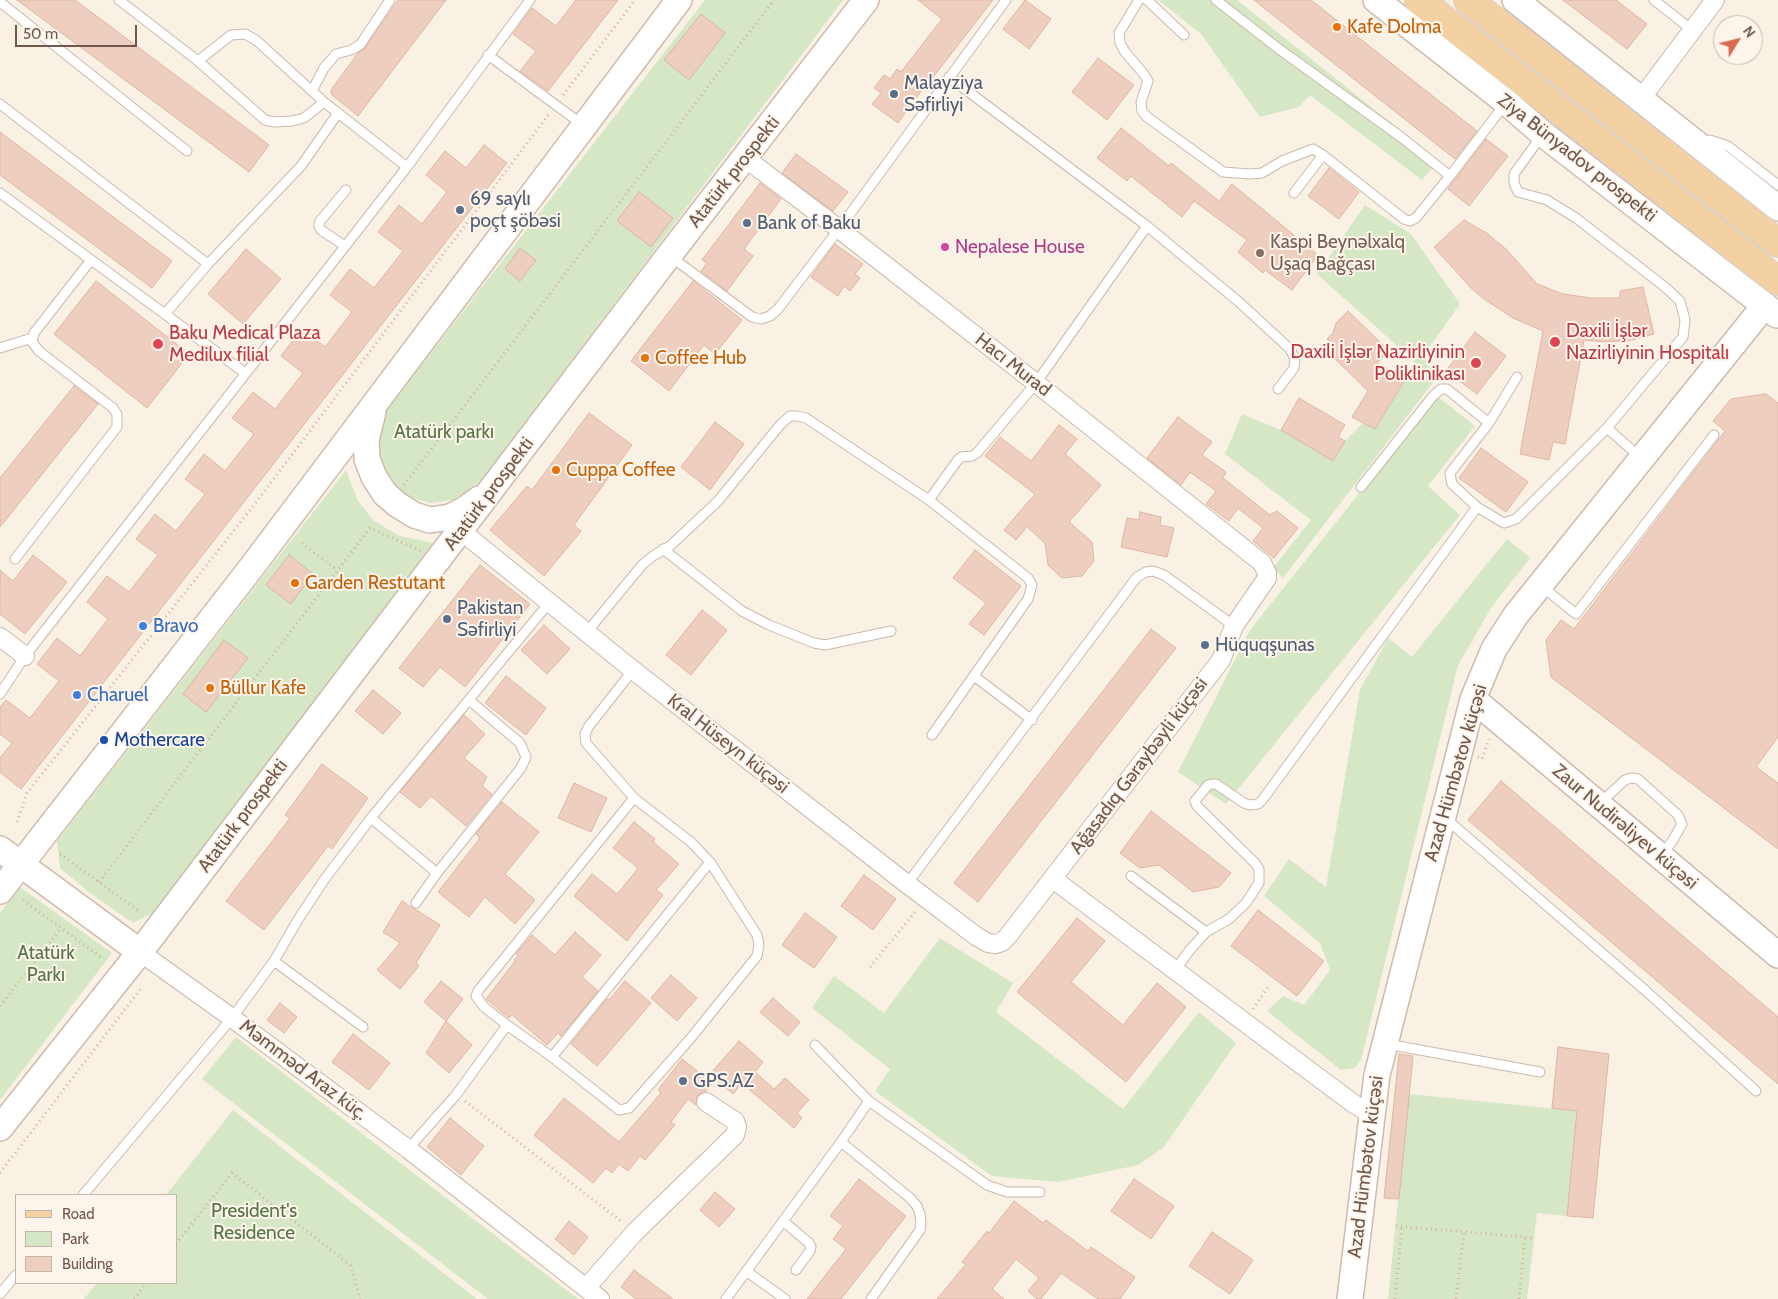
<!DOCTYPE html>
<html>
<head>
<meta charset="utf-8">
<style>
	body { margin:0 }
	#map { position:relative; width:1778px; height:1299px; overflow:hidden; background:#faf1e5; font-family:Cabin,sans-serif }
	canvas { display:block }
	.legend { position:absolute; left:15px; top:1194px; width:162px; height:90px; box-sizing:border-box; background:#fdf5eb; border:1px solid #c5b6ab; margin:0; padding:6px 9px; list-style:none; font-size:15px; color:#71574c }
	.legend li { display:flex; align-items:center; gap:10px; height:25px }
	.legend b { width:25px; border:1px solid #c5b6ab }
	.north { position:absolute; left:1713px; top:15px; width:50px; height:50px; box-sizing:border-box; background:#fdf5eb; border:1px solid #c5b6ab; border-radius:50%; rotate:54deg; font-size:14px; font-weight:700; line-height:20px; text-align:center; color:#71574c }
	.north::after { content:''; display:block; margin:auto; width:18px; height:22px; background:#db6a54; clip-path:polygon(50% 0,100% 100%,50% 72%,0 100%) }
	.scale { position:absolute; left:15px; top:25px; width:122px; height:22px; box-sizing:border-box; border:2px solid #71574c; border-top:0; padding-left:6px; font-size:15px; line-height:18px; white-space:nowrap; color:#71574c; -webkit-text-stroke:4px #fdf5eb; paint-order:stroke }
</style>
</head>
<body>
<div id="map">
<canvas width="1778" height="1299"></canvas>
<ul class="legend">
<li><b style="height:6px;background:#f4d1a3"></b>Road</li>
<li><b style="height:14px;background:#d5e7c5"></b>Park</li>
<li><b style="height:14px;background:#eecfbf"></b>Building</li>
</ul>
<div class="north">N</div>
<div class="scale">50 m</div>
</div>
<script>
const c = document.querySelector('canvas').getContext('2d');
c.lineJoin = 'round';
function fillPath(path, color) { c.fillStyle = color; c.fill(path, 'evenodd'); }
const shape = rows => new Path2D(rows.map(r => 'M' + r).join(''));
function trace(path, color, width, dash) { c.strokeStyle = color; c.lineWidth = width; c.lineCap = dash ? 'butt' : 'round'; c.setLineDash(dash || []); c.stroke(path); }
function label(font, color, halo, rows, align = 'center') {
  c.font = font + ' Cabin,sans-serif'; c.lineWidth = 4; c.setLineDash([]); c.textBaseline = 'middle'; c.strokeStyle = halo; c.fillStyle = color; for (const [text, x, y, turn = 0] of rows) {
    c.save(); c.translate(x, y); c.rotate((+turn || 0) * Math.PI / 180); c.textAlign = isNaN(turn) ? turn : align; if (halo) c.strokeText(text, 0, 0); c.fillText(text, 0, 0); c.restore();
  }
}
const green = shape([
	[705,0,843,0,479,483,453,500,430,503,410,497,400,491,388,478,378,456,380,432,388,408],
	[1158,0,1237,0,1438,160,1422,180,1310,95,1299,107,1260,117,1201,34],
	[1365,205,1411,234,1460,304,1423,356,1435,380,1283,578,1273,568,1311,520,1225,454,1242,414,1281,430,1345,441,1363,423,1375,429,1405,381,1415,362,1317,274],
	[1437,396,1475,426,1428,486,1460,515,1226,804,1178,772,1250,630],
	[346,470,358,501,374,521,400,536,433,543,153,913,133,923,90,893,60,868,57,841],
	[1507,539,1530,558,1491,608,1458,665,1361,1060,1355,1068,1341,1070,1267,1011,1283,996,1304,1005,1330,970,1320,943,1264,896,1289,859,1326,887,1360,690,1388,638,1412,657],
	[20,887,112,953,0,1100,0,913],
	[940,938,1013,983,996,1012,1123,1109,1199,1012,1236,1043,1163,1148,1138,1165,1058,1182,992,1176,875,1091,890,1069,812,1008,834,976,884,1013],
	[236,1037,578,1299,488,1299,202,1079],
	[1409,1094,1577,1111,1567,1216,1537,1213,1527,1299,1388,1299],
	[233,1110,477,1299,84,1299,97,1283,176,1283,176,1195,166,1195]
]);
const building = shape([
	[17,0,75,0,269,145,249,172,17,0],
	[398,0,446,0,358,116,332,95,331,90,358,53,365,48,398,0],
	[576,0,618,0,548,91,520,71,536,51,513,34,532,8,556,26,576,0],
	[918,0,993,0,930,81,929,80,898,123,872,104,881,93,874,88,884,75,890,79,897,69,901,72,942,19,918,0],
	[1025,0,1051,19,1029,49,1003,29,1025,0],
	[1254,0,1311,0,1477,131,1455,159,1254,0],
	[1563,0,1616,0,1647,24,1627,49,1563,0],
	[701,14,725,33,689,80,664,60,701,14],
	[1098,58,1134,85,1107,120,1072,92,1098,58],
	[1121,128,1169,166,1171,163,1219,201,1232,184,1318,255,1292,290,1265,270,1263,273,1238,252,1247,240,1194,201,1182,217,1131,176,1127,181,1097,158,1121,128],
	[0,132,172,261,152,288,0,175,0,132],
	[1486,139,1508,156,1469,206,1448,189,1486,139],
	[484,145,507,163,21,789,0,772,0,758,12,743,0,734,0,707,6,700,30,718,59,681,37,664,57,638,80,656,108,619,87,602,107,576,129,592,158,555,136,539,155,514,176,531,205,494,185,479,204,454,225,471,254,434,232,418,253,392,275,409,303,373,281,356,302,329,325,347,352,312,330,295,350,269,374,288,403,251,378,232,399,205,422,224,447,192,426,175,445,151,466,168,484,145],
	[796,154,848,192,833,211,782,173,796,154],
	[1329,168,1359,192,1339,219,1308,196,1329,168],
	[760,183,781,199,744,249,753,256,727,291,701,271,707,263,702,260,760,183],
	[639,192,673,218,651,247,617,221,639,192],
	[1464,220,1488,234,1507,250,1537,284,1563,294,1591,298,1620,298,1620,291,1643,287,1654,334,1632,340,1606,342,1584,340,1565,444,1553,442,1549,460,1520,454,1543,331,1513,318,1484,299,1470,287,1434,247,1464,220],
	[835,244,863,264,855,274,860,278,850,291,844,286,838,296,811,277,835,244],
	[520,248,536,260,520,281,505,269,520,248],
	[246,249,281,279,243,324,208,294,246,249],
	[96,281,189,354,147,408,54,334,96,281],
	[693,281,742,320,715,354,704,345,669,391,631,361,693,281],
	[1348,311,1389,351,1377,363,1405,380,1375,429,1352,417,1368,391,1326,350,1332,343,1327,339,1333,333,1336,323,1348,311],
	[1475,332,1506,356,1477,394,1446,371,1475,332],
	[74,386,98,404,0,527,0,478,74,386],
	[1766,394,1778,403,1778,737,1756,767,1778,783,1778,849,1551,677,1546,640,1561,620,1574,629,1725,431,1713,421,1731,399,1766,394],
	[1299,398,1345,425,1338,437,1345,441,1333,461,1281,430,1299,398],
	[589,413,632,445,574,525,581,531,544,576,490,530,527,486,532,490,589,413],
	[1178,417,1212,442,1202,455,1226,472,1223,478,1270,515,1277,511,1298,528,1274,558,1253,541,1263,528,1238,508,1229,521,1206,504,1216,491,1190,472,1181,485,1147,458,1178,417],
	[715,422,744,444,710,490,681,467,715,422],
	[1059,425,1077,439,1065,454,1101,485,1069,522,1092,542,1094,561,1082,576,1062,578,1048,565,1045,543,1027,527,1016,540,1004,530,1035,494,985,456,1000,437,1031,461,1059,425],
	[1481,448,1528,482,1506,512,1459,478,1481,448],
	[1140,512,1161,517,1160,525,1174,528,1167,557,1121,547,1127,518,1139,520,1140,512],
	[975,550,1021,586,984,635,969,624,986,603,953,578,975,550],
	[33,555,67,582,25,634,0,614,0,570,13,581,33,555],
	[289,555,313,574,291,604,266,585,289,555],
	[480,565,530,604,465,687,440,667,423,687,399,668,480,565],
	[702,610,727,630,691,675,666,655,702,610],
	[544,625,570,649,547,674,521,650,544,625],
	[1151,629,1176,648,978,902,954,883,1151,629],
	[224,640,248,658,206,712,183,694,224,640],
	[506,676,546,708,526,735,485,703,506,676],
	[373,690,401,713,383,734,355,711,373,690],
	[464,715,485,734,464,758,487,777,482,786,492,794,466,826,431,796,420,808,400,792,464,715],
	[322,764,368,798,332,849,328,846,264,930,226,901,290,818,285,815,322,764],
	[1501,781,1778,1017,1778,1084,1468,820,1501,781],
	[574,783,607,798,591,832,558,818,574,783],
	[502,802,539,832,505,874,535,900,515,924,485,897,469,917,438,892,480,838,476,834,502,802],
	[1151,811,1231,873,1219,887,1193,892,1159,865,1140,868,1120,853,1151,811],
	[634,822,655,839,653,842,679,864,656,890,663,895,627,941,574,896,592,874,617,894,637,870,637,867,613,848,634,822],
	[864,875,896,899,873,930,841,906,864,875],
	[402,901,440,925,416,963,419,966,400,989,377,970,400,943,383,932,402,901],
	[1258,910,1324,961,1297,996,1231,946,1258,910],
	[805,913,837,937,814,968,782,945,805,913],
	[1077,918,1105,941,1071,982,1123,1025,1157,983,1186,1007,1126,1082,1017,992,1077,918],
	[575,932,601,955,582,977,598,991,561,1036,558,1033,547,1045,512,1015,509,1018,486,999,515,961,514,960,518,956,516,954,532,935,555,955,575,932],
	[671,975,697,998,677,1021,651,998,671,975],
	[441,981,463,999,446,1021,424,1002,441,981],
	[625,981,651,1003,597,1066,571,1044,607,999,609,1000,625,981],
	[773,998,800,1022,788,1036,760,1012,773,998],
	[280,1003,297,1017,284,1033,267,1020,280,1003],
	[446,1021,472,1045,449,1073,426,1053,446,1021],
	[353,1034,390,1063,369,1090,332,1062,353,1034],
	[739,1041,763,1062,755,1072,774,1089,785,1078,809,1100,797,1113,802,1118,794,1128,742,1083,733,1094,710,1074,739,1041],
	[1558,1047,1609,1054,1593,1218,1567,1216,1577,1111,1552,1108,1558,1047],
	[1399,1054,1413,1056,1399,1199,1384,1198,1399,1054],
	[682,1059,713,1083,706,1091,697,1096,696,1105,688,1099,671,1122,675,1125,645,1160,640,1156,628,1171,619,1164,612,1173,606,1168,593,1183,534,1135,564,1098,619,1142,661,1093,658,1090,682,1059],
	[450,1118,484,1146,461,1175,427,1147,450,1118],
	[859,1179,906,1216,841,1299,807,1299,846,1249,833,1239,843,1226,830,1216,859,1179],
	[1134,1179,1174,1206,1151,1239,1111,1211,1134,1179],
	[715,1192,735,1209,719,1227,700,1210,715,1192],
	[1014,1201,1043,1223,1046,1220,1088,1251,1091,1247,1135,1277,1120,1299,1098,1299,1061,1273,1041,1299,1037,1299,1028,1291,1039,1278,1016,1259,992,1289,1004,1299,937,1299,966,1264,962,1262,987,1231,989,1233,1014,1201],
	[569,1221,588,1237,574,1255,555,1239,569,1221],
	[1212,1232,1253,1260,1230,1294,1189,1266,1212,1232],
	[634,1270,673,1299,636,1299,621,1287,634,1270]
]);
const path = shape([
	[563,95,635,0],
	[404,485,774,0],
	[302,543,337,570],
	[1478,757,1482,759,1489,739],
	[17,822,27,793,254,505,549,114],
	[60,854,139,911],
	[99,882,370,528,421,551],
	[23,900,102,958],
	[870,967,916,911],
	[0,1006,61,928],
	[1253,1009,1268,987],
	[465,1101,622,1222],
	[0,1173,142,987],
	[1396,1226,1534,1238],
	[176,1244,232,1173,350,1265,360,1299],
	[134,1299,146,1283],
	[1395,1299,1402,1227],
	[1456,1299,1464,1232],
	[1519,1299,1525,1237]
]);
const lane = shape([
	[119,0,198,61,265,120,275,122,292,121,304,118,324,102],
	[1139,0,1119,33,1120,43,1125,52,1143,73,1148,81,1141,102,1142,111,1147,117,1223,172,1250,174,1262,173,1282,161,1313,149,1323,155,1404,219,1410,221,1416,218,1450,176,1505,104],
	[1147,0,1184,35],
	[1216,0,1279,49,1401,137,1450,176],
	[1654,0,1692,30],
	[0,2,187,151],
	[488,55,583,125],
	[198,61,231,35,245,34,256,40,324,102,407,167],
	[949,77,1147,226,1239,302,1290,349,1295,359,1294,368,1278,389],
	[312,91,324,68,336,54,351,50,360,45,390,0],
	[0,104,208,264],
	[1701,143,1710,140,1728,146,1778,185],
	[0,193,245,373],
	[1294,193,1323,155],
	[345,246,321,230,319,226,320,221,346,190],
	[670,256,752,317,761,319,770,316,778,309,839,229,1006,0],
	[165,314,208,264,301,166,338,113],
	[0,348,32,338],
	[1489,423,1517,377],
	[1607,428,1641,458],
	[1361,487,1433,396,1441,389,1447,389,1489,423,1450,473,1452,484,1477,507,1504,523,1516,519,1607,428,1683,337,1685,320,1680,301,1665,287,1576,218,1547,200,1518,192,1514,183,1514,174,1542,135],
	[929,500,957,461,961,457,972,456,977,453,1036,383,1147,226],
	[663,549,742,611,769,625,814,643,825,645,891,631],
	[15,559,117,427,117,414,113,408,39,351,32,342,34,333,91,260],
	[1540,585,1576,614,1714,435],
	[587,632,642,565,653,556,670,546,718,501,780,425,790,416,797,416,806,418,929,500,1028,578,1032,585,1028,599,932,735],
	[633,670,589,726,585,734,586,743,634,798,691,842,710,862,757,935,759,944,757,956,690,1039,629,1108,619,1110,552,1057,507,1025,484,1007,476,996,478,991,634,798],
	[974,676,1032,720],
	[0,694,25,656,407,167,530,0],
	[1600,803,1625,780,1631,778,1638,779,1678,815,1682,824,1673,840,1661,856],
	[371,818,437,873],
	[1445,818,1646,991,1756,1091],
	[1131,876,1206,932],
	[907,884,1137,577,1146,572,1153,571,1164,575,1234,626],
	[416,903,437,873,521,768,526,757,520,743,469,700],
	[274,961,363,1027],
	[1176,969,1189,951,1206,932,1229,919,1246,903,1259,883,1259,869,1255,863,1197,806,1195,801,1208,785,1212,784,1216,784,1244,803,1250,805,1258,804,1263,799,1477,507],
	[1387,1044,1540,1072],
	[815,1045,869,1101,987,1185,1007,1192,1040,1192],
	[552,1057,710,862],
	[841,1142,909,1197,917,1206,920,1214,921,1223,920,1230,871,1299],
	[408,1149,456,1095,507,1025],
	[83,1195,232,1018,274,961,299,918,324,880,371,818,549,603],
	[783,1221,809,1243,811,1247,810,1251,796,1270],
	[746,1271,785,1299],
	[0,1294,16,1275],
	[726,1299,841,1142,869,1101]
]);
const street = shape([
	[1640,100,1715,0],
	[461,531,633,670,907,884,976,936,988,943,996,944,1002,942,1008,936,1221,660,1234,626,1267,578,1267,573,1262,563,1036,383,839,229,745,158],
	[0,637,25,656],
	[1053,879,1354,1104,1371,1114],
	[140,952,232,1018,408,1149,600,1299],
	[586,1288,635,1232,735,1135,737,1127,735,1121,706,1102]
]);
const secondary = shape([
	[1376,0,1506,102,1543,134,1777,315],
	[1515,0,1778,208],
	[373,412,366,440,367,459,374,477,385,494,398,505,414,515,430,520,450,517,464,510,479,499],
	[1473,699,1778,955],
	[0,849,140,952],
	[0,891,251,568,679,0],
	[0,1128,140,952,667,258,866,0],
	[1350,1299,1377,1075,1473,699,1494,649,1516,615,1765,305]
]);
const primary = shape([
	[1419,0,1778,281],
	[1468,0,1778,243]
]);
const markers = [
	[1337,27,5,"#e8710a"],
	[894,94,5,"#5c6f8a"],
	[460,210,5,"#5c6f8a"],
	[747,223,5,"#5c6f8a"],
	[945,247,5,"#d1479c"],
	[1260,253,5,"#8d6e63"],
	[1555,342,6,"#e0444e"],
	[158,344,6,"#e0444e"],
	[645,358,5,"#e8710a"],
	[1476,363,6,"#e0444e"],
	[556,470,5,"#e8710a"],
	[295,583,5,"#e8710a"],
	[447,619,5,"#5c6f8a"],
	[143,626,5,"#3f7fe0"],
	[1205,645,5,"#5c6f8a"],
	[210,688,5,"#e8710a"],
	[77,695,5,"#3f7fe0"],
	[104,740,5,"#1a4fb4"],
	[683,1081,5,"#5c6f8a"]
];
const foodNames = [
	["Kafe Dolma",1347,27],
	["Coffee Hub",655,358],
	["Cuppa Coffee",566,470],
	["Garden Restutant",305,583],
	["Büllur Kafe",220,688]
];
const serviceNames = [
	["Malayziya",904,83],
	["Səfirliyi",904,105],
	["69 saylı",470,199],
	["poçt şöbəsi",470,221],
	["Bank of Baku",757,223],
	["Pakistan",457,608],
	["Səfirliyi",457,630],
	["Hüquqşunas",1215,645],
	["GPS.AZ",693,1081]
];
const streetNames = [
	["Ziya Bünyadov prospekti",1577,158,38],
	["Atatürk prospekti",734,172,-52],
	["Hacı Murad",1013,365,38],
	["Atatürk prospekti",489,494,-53],
	["Kral Hüseyn küçəsi",728,744,38],
	["Ağasadıq Gəraybəyli küçəsi",1139,766,-53],
	["Azad Hümbətov küçəsi",1456,773,-74],
	["Atatürk prospekti",243,816,-53],
	["Zaur Nudirəliyev küçəsi",1625,827,40],
	["Məmməd Araz küç.",303,1070,37],
	["Azad Hümbətov küçəsi",1366,1167,-83]
];
const educationNames = [
	["Kaspi Beynəlxalq",1270,242],
	["Uşaq Bağçası",1270,264]
];
const hotelNames = [
	["Nepalese House",955,247]
];
const healthNames = [
	["Daxili İşlər",1566,331],
	["Nazirliyinin Hospitalı",1566,353],
	["Baku Medical Plaza",169,333],
	["Medilux filial",169,355],
	["Daxili İşlər Nazirliyinin",1465,352,"right"],
	["Poliklinikası",1465,374,"right"]
];
const parkNames = [
	["Atatürk parkı",444,432],
	["Atatürk",46,953],
	["Parkı",46,975],
	["President's",254,1211],
	["Residence",254,1233]
];
const shopNames = [
	["Bravo",153,626],
	["Charuel",87,695]
];
const transitNames = [
	["Mothercare",114,740]
];
fillPath(green, '#d5e7c5');
fillPath(building, '#eecfbf');
trace(building, '#dfb5a1', 1);
trace(lane, '#cbb8ad', 11);
trace(street, '#cbb8ad', 20);
trace(secondary, '#d0baad', 28);
trace(primary, '#d7d0cd', 30);
trace(path, '#d2b2a2', 3, [1, 4]);
trace(lane, '#fff', 9);
trace(street, '#fff', 18);
trace(secondary, '#fff', 25);
trace(primary, '#f4d1a3', 28);
for (const [x, y, r, color] of markers) { const dot = new Path2D(); dot.arc(x, y, r, 0, 2 * Math.PI); c.fillStyle = color; c.fill(dot); trace(dot, '#fdf5eb', 2); }
label('19px', '#c56008', '#fdf5eb', foodNames, 'left');
label('19px', '#4e5e75', '#fdf5eb', serviceNames, 'left');
label('19px', '#71574c', '#fdf5eb', streetNames);
label('19px', '#785e54', '#fdf5eb', educationNames, 'left');
label('19px', '#b23c85', '#fdf5eb', hotelNames, 'left');
label('19px', '#be3a42', '#fdf5eb', healthNames, 'left');
label('19px', '#567645', '#fdf5eb', parkNames);
label('19px', '#366cbe', '#fdf5eb', shopNames, 'left');
label('19px', '#164399', '#fdf5eb', transitNames, 'left');
</script>
</body>
</html>
